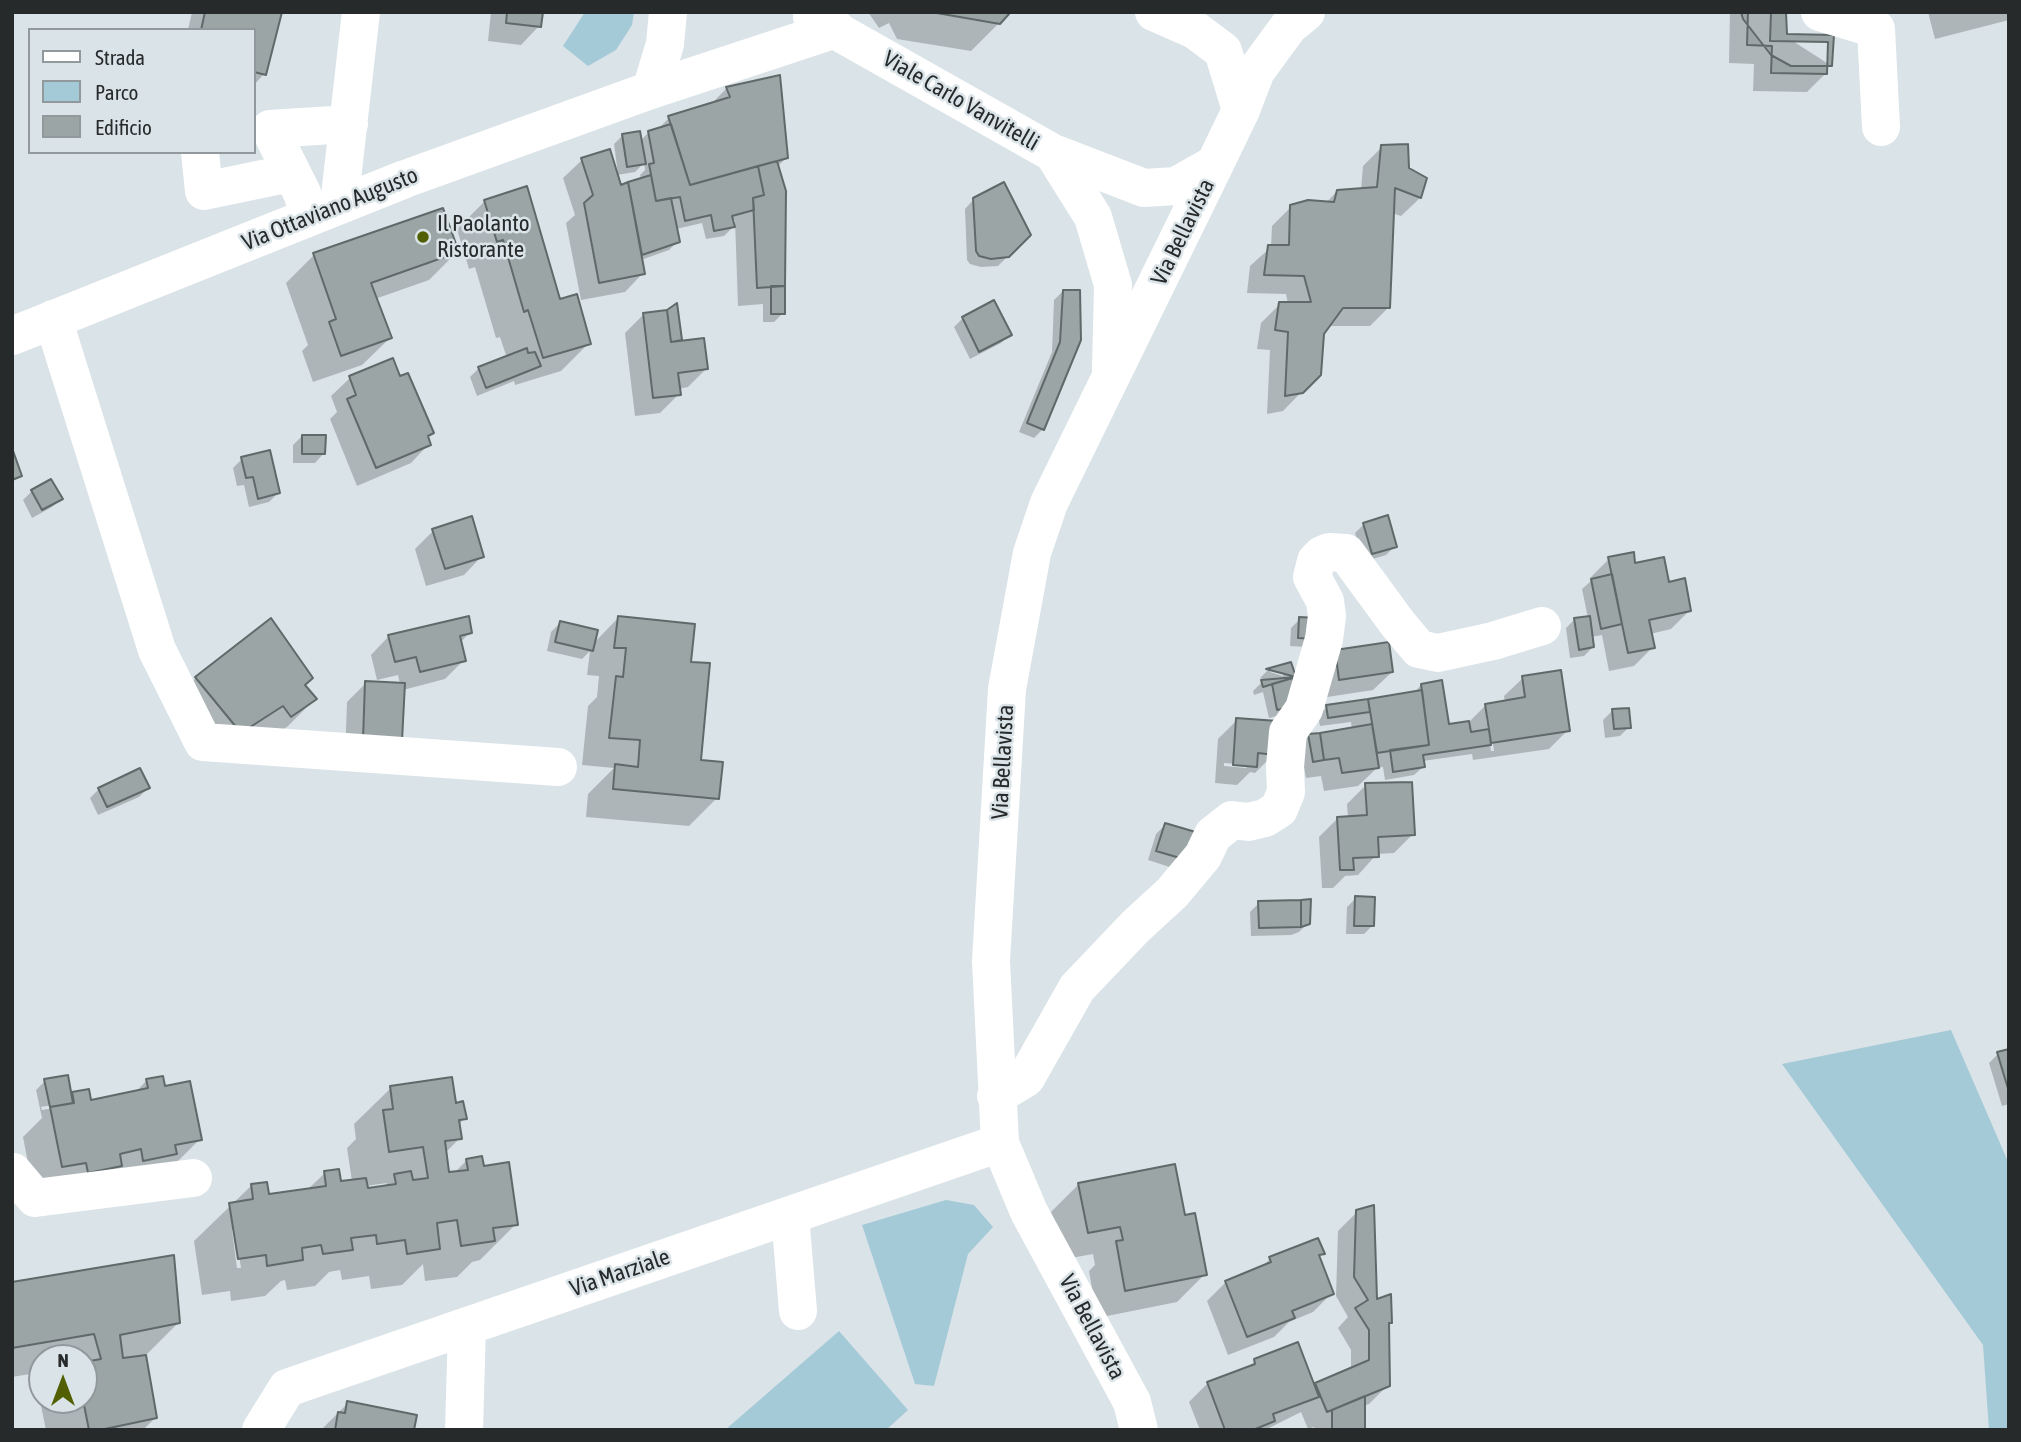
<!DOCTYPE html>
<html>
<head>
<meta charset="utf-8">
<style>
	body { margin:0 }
	#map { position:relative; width:2021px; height:1442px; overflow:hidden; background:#dae3e7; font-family:"Asap Condensed",sans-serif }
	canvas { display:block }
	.frame { position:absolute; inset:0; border:14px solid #262a2b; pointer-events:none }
	.legend { position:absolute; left:28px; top:28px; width:228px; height:126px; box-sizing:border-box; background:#dae3e7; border:2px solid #92999c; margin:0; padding:9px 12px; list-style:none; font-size:21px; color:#262a2b }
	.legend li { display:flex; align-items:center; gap:14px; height:35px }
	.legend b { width:35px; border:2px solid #92999c }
	.north { position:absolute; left:28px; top:1344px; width:70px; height:70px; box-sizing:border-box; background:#dae3e7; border:2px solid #92999c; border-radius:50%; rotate:0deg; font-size:19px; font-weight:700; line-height:28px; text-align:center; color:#262a2b }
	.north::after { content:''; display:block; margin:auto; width:24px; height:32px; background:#525f00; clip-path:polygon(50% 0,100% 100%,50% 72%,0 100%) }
</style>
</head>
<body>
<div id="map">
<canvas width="2021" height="1442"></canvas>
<div class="frame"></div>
<ul class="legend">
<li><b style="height:9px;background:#fff"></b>Strada</li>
<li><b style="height:19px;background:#a4cad8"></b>Parco</li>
<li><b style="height:19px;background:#9ba5a5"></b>Edificio</li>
</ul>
<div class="north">N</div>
</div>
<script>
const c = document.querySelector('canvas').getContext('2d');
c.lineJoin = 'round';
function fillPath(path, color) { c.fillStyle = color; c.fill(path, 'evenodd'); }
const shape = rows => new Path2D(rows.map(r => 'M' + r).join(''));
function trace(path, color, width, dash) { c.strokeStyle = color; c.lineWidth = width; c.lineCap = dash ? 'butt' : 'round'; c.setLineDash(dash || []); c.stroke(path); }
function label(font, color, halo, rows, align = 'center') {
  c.font = font + ' "Asap Condensed",sans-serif'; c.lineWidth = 5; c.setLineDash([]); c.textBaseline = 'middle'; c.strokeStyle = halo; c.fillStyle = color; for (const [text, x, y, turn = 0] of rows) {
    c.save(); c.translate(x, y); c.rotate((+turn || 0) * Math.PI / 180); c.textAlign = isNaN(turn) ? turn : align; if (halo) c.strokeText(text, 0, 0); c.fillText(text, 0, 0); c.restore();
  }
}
const green = shape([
	[585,12,634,12,632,25,616,50,588,66,563,46],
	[1951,1030,2009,1164,2009,1430,1989,1430,1983,1345,1782,1064],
	[946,1200,974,1205,993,1227,968,1254,934,1386,915,1384,862,1225],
	[839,1331,908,1410,886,1430,725,1430]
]);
const shadow = shape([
	[192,12,280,12,264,74,254,85,254,30,188,30],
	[491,12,541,12,539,26,521,45,488,41],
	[868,12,1010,12,971,51,897,39,889,23,879,28],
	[1730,12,1784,12,1785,36,1830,65,1826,69,1826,73,1807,92,1753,91,1754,64,1729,63],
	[1928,12,2009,12,2009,20,1935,39],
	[727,88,786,158,777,167,783,313,774,322,763,322,763,304,738,306,735,220,731,221,733,227,724,236,706,239,702,223,676,229,678,241,669,250,641,260,643,273,625,292,581,300,566,223,575,215,563,178,582,160,618,174,614,144,623,135,640,141,649,132,657,130,669,118,710,105],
	[644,163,645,170,640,175,641,179,620,187,617,175,635,172],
	[1382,147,1407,169,1425,179,1420,198,1401,216,1392,213,1388,308,1370,326,1327,326,1322,334,1319,374,1283,411,1267,414,1270,350,1257,349,1261,323,1280,304,1288,304,1286,294,1247,293,1250,266,1271,247,1272,226,1291,207,1326,203,1337,191,1361,190,1363,166],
	[974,199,1029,235,998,266,981,267,970,264,967,260,965,209],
	[485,201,589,343,561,371,515,385,514,381,477,396,470,377,479,368,507,358,500,337,496,338,475,267,469,269,457,229],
	[457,252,429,280,375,299,390,338,362,365,313,382,302,351,308,345,286,283,314,255],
	[1063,291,1079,339,1043,429,1034,438,1019,432,1052,352,1054,300],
	[644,314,680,340,677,343,706,369,688,387,678,389,679,394,660,413,635,416,625,333],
	[963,318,1010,334,1001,343,970,359,954,327],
	[350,378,399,378,432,433,427,438,429,444,411,463,357,486,330,419,337,412,331,396],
	[302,436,324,453,315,463,293,463,293,445],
	[242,459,278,493,269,502,249,507,244,485,237,486,233,468],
	[32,491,61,499,52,507,32,518,23,500],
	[1364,524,1395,546,1386,555,1363,562,1355,533],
	[433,531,482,556,464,575,426,586,415,549],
	[1609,559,1634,565,1689,611,1671,629,1650,634,1653,647,1634,666,1609,671,1602,635,1591,637,1593,647,1584,656,1570,658,1566,628,1575,619,1588,618,1582,589,1591,581,1590,578],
	[618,618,689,663,699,761,717,798,689,826,586,817,588,794,614,768,582,765,588,706,597,697,599,676,587,675,590,651,582,659,547,651,551,632,560,623,593,644],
	[1300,619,1307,647,1290,646,1291,628],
	[271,621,304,685,315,699,287,727,262,743,213,760,168,706,196,678],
	[470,632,460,643,464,660,445,679,403,690,345,758,347,702,366,683,400,684,398,675,377,680,371,655,389,636],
	[1336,652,1392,672,1373,690,1321,698],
	[1290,664,1294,677,1288,713,1269,718,1263,692,1254,695,1253,691,1262,682,1269,681,1260,678,1267,671,1271,670,1270,672,1283,676,1283,672],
	[1523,678,1568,730,1549,749,1473,760,1472,754,1423,761,1424,766,1414,775,1385,780,1383,767,1377,768,1358,786,1324,791,1321,776,1306,778,1300,745,1309,736,1352,730,1351,722,1320,726,1318,716,1327,707,1413,694,1421,685,1447,726,1468,723,1486,705,1505,702,1504,696],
	[1486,718,1489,718,1494,751,1491,751],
	[1612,711,1629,727,1620,736,1605,738,1603,720],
	[1237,720,1274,754,1255,773,1250,772,1237,785,1215,783,1218,739],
	[1224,763,1249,765,1246,768,1224,766],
	[1366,785,1413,834,1394,853,1377,854,1358,875,1345,876,1333,888,1322,888,1319,837,1338,818,1348,818,1347,804],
	[148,788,139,797,98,815,90,798,99,789],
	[1165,825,1196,834,1179,870,1148,860,1156,834],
	[1356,898,1373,925,1364,934,1346,934,1347,907],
	[1259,903,1308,923,1299,932,1291,935,1251,936,1250,912],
	[2009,1051,2009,1104,2002,1106,1989,1063,1998,1054],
	[147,1080,164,1088,200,1139,172,1167,34,1194,23,1137,42,1118,36,1090,45,1081,70,1097,73,1094,90,1102,135,1093],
	[64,1103,59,1107,42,1110,41,1107],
	[391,1088,454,1105,465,1118,458,1125,460,1138,445,1153,448,1174,453,1174,467,1160,482,1168,516,1224,480,1260,472,1262,457,1277,425,1281,423,1264,402,1285,371,1289,369,1276,342,1280,340,1270,329,1272,315,1286,287,1290,285,1280,281,1281,265,1296,231,1301,230,1291,202,1295,194,1241,252,1185,267,1196,307,1190,325,1173,339,1183,352,1181,347,1148,356,1139,354,1124],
	[387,1183,382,1188,366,1190,366,1186],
	[232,1230,235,1230,241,1268,237,1268],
	[1079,1184,1183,1217,1205,1274,1177,1302,1097,1318,1089,1271,1095,1265,1093,1254,1060,1260,1051,1212],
	[1357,1212,1375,1302,1390,1323,1387,1325,1388,1385,1369,1404,1363,1406,1363,1430,1314,1430,1314,1427,1308,1429,1301,1412,1265,1430,1200,1430,1189,1402,1208,1383,1247,1369,1255,1361,1313,1386,1351,1370,1351,1350,1338,1328,1348,1317,1336,1296,1338,1231],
	[1323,1253,1318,1257,1332,1293,1313,1312,1289,1322,1274,1337,1228,1355,1207,1301,1226,1282,1261,1268,1270,1259],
	[12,1284,178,1323,145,1356,155,1418,143,1430,46,1430,40,1401,42,1399,84,1400,84,1358,42,1358,42,1372,12,1377],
	[348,1403,412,1430,321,1430]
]);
const building = shape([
	[205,12,282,12,266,75,254,72,254,30,201,30,205,12],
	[507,12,543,12,541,27,506,23,507,12],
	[931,12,1008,12,1009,14,1000,24,931,12],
	[1741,12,1786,12,1787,34,1834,35,1832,66,1791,66,1771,55,1743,19,1741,12],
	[1748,12,1771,12,1770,41,1828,42,1827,74,1771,73,1772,46,1747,45,1748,12],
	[780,75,788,158,690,185,668,116,730,97,726,87,780,75],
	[671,124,690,185,758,166,764,195,753,198,754,210,732,216,735,227,714,231,711,215,685,221,680,197,656,201,649,164,654,163,648,131,671,124],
	[640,131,646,164,627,167,622,134,640,131],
	[1408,144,1409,168,1427,178,1421,198,1395,188,1390,308,1343,308,1324,334,1321,375,1303,393,1285,396,1288,332,1275,330,1279,302,1311,302,1304,276,1264,275,1268,245,1289,245,1290,205,1308,200,1334,202,1337,190,1377,187,1381,145,1408,144],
	[610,149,621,185,628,182,645,274,599,283,584,203,593,195,581,158,610,149],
	[777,161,786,191,785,286,757,288,753,198,764,195,758,166,777,161],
	[651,175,656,201,671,198,680,242,642,255,628,182,651,175],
	[1004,182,1031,235,1009,257,991,259,979,256,976,251,973,198,1004,182],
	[527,186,560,299,577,294,591,344,543,358,528,310,524,312,503,240,497,242,484,200,527,186],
	[443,208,459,252,371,283,392,338,341,356,329,322,336,319,313,253,443,208],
	[771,286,785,286,785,314,771,314,771,286],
	[1063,290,1080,290,1081,340,1044,430,1027,423,1060,342,1063,290],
	[994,300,1012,335,979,352,962,317,994,300],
	[677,303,682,340,671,342,667,310,677,303],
	[667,310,671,342,704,338,708,369,678,373,681,395,653,398,643,313,667,310],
	[527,348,528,353,535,352,541,366,486,388,478,367,527,348],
	[393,358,400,376,408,373,434,433,428,436,431,445,376,468,347,399,356,395,349,376,393,358],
	[302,435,326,435,325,454,302,454,302,435],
	[12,448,22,476,12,480,12,448],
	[270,450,280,493,258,499,253,477,246,478,241,457,270,450],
	[51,479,63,499,42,510,31,490,51,479],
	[1388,515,1397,547,1372,554,1363,523,1388,515],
	[472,516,484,557,445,569,432,529,472,516],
	[1634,552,1635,563,1664,557,1669,582,1685,578,1691,611,1649,620,1655,648,1628,653,1608,557,1634,552],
	[1612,574,1622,624,1601,629,1591,579,1612,574],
	[469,616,472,633,460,636,466,661,420,672,416,657,395,662,388,635,469,616],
	[618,616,695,624,691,662,710,663,701,760,723,762,719,799,613,789,615,764,638,767,640,740,609,738,616,676,623,677,626,648,614,648,618,616],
	[1590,616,1594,647,1579,650,1574,618,1590,616],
	[1299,617,1318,618,1317,639,1298,638,1299,617],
	[271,618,313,678,305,685,317,699,291,717,283,706,241,733,195,677,271,618],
	[560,621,598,630,593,651,555,642,560,621],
	[1389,642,1393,672,1339,680,1335,650,1389,642],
	[1291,662,1296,677,1266,669,1291,662],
	[1561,670,1570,731,1491,743,1485,704,1525,697,1522,676,1561,670],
	[1296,677,1263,687,1261,680,1296,677],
	[1293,678,1299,705,1277,710,1272,684,1293,678],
	[1442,680,1449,724,1469,721,1471,732,1489,729,1491,745,1423,755,1425,767,1393,772,1390,750,1429,745,1421,684,1442,680],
	[365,681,405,683,402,741,363,740,365,681],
	[1422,690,1429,745,1377,753,1368,699,1422,690],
	[1368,699,1370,712,1328,718,1326,705,1368,699],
	[1629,708,1631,728,1614,729,1612,709,1629,708],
	[1236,718,1278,721,1275,755,1258,753,1257,767,1233,765,1236,718],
	[1372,724,1379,768,1342,773,1339,758,1324,760,1320,733,1372,724],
	[1320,733,1324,760,1313,762,1308,734,1320,733],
	[140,768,150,788,107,807,98,788,140,768],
	[1412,782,1415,835,1378,837,1379,857,1353,858,1354,870,1340,870,1337,817,1367,815,1365,783,1412,782],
	[1165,823,1199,833,1190,861,1156,851,1165,823],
	[1355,896,1375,897,1374,926,1354,926,1355,896],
	[1311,899,1310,924,1301,927,1301,900,1311,899],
	[1301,900,1301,927,1259,928,1258,901,1301,900],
	[2009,1049,2009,1092,1997,1052,2009,1049],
	[68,1075,73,1103,50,1107,44,1079,68,1075],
	[163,1076,165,1086,190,1081,202,1140,175,1145,177,1154,143,1161,141,1149,120,1154,122,1166,88,1173,86,1163,62,1167,50,1107,74,1103,72,1092,89,1089,91,1100,148,1088,146,1079,163,1076],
	[452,1077,456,1103,463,1101,467,1119,459,1120,462,1139,445,1141,449,1172,468,1170,466,1159,482,1156,484,1166,509,1162,518,1225,493,1228,495,1241,461,1246,457,1220,437,1223,440,1249,407,1254,405,1240,377,1244,376,1235,351,1238,353,1250,323,1254,321,1245,302,1248,303,1260,267,1266,266,1255,238,1259,229,1203,253,1199,251,1184,267,1182,269,1194,326,1186,324,1171,339,1169,341,1181,366,1178,368,1188,396,1184,394,1174,411,1171,413,1180,428,1178,423,1147,389,1152,383,1110,393,1109,390,1086,452,1077],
	[1175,1164,1185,1215,1195,1213,1207,1275,1125,1291,1116,1241,1123,1240,1120,1227,1088,1233,1078,1183,1175,1164],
	[1374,1205,1377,1299,1391,1294,1392,1323,1389,1323,1390,1386,1327,1412,1315,1383,1369,1360,1369,1330,1355,1308,1368,1300,1354,1277,1356,1210,1374,1205],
	[1318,1238,1325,1254,1319,1255,1334,1294,1292,1311,1295,1318,1247,1337,1225,1281,1271,1262,1269,1257,1318,1238],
	[174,1255,180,1323,120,1335,123,1358,146,1355,157,1418,100,1430,89,1430,83,1400,84,1362,101,1359,94,1334,12,1348,12,1282,174,1255],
	[1298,1342,1319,1397,1273,1414,1275,1421,1253,1430,1225,1430,1207,1382,1255,1364,1254,1359,1298,1342],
	[1365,1396,1365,1430,1332,1430,1332,1410,1365,1396],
	[347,1401,417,1415,414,1430,335,1430,338,1412,345,1413,347,1401]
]);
const minor = shape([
	[1154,12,1195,30,1223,51,1241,110],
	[1820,12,1876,29,1881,127],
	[812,17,1053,153,1093,217,1113,285,1111,369],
	[651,90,665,44,668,12],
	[200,152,204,191,291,173],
	[1053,153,1144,188,1176,186,1215,164],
	[339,205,361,12],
	[310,217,302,193,270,129,349,124],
	[53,319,157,650,203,742,558,767],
	[12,336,405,179,651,90,836,29],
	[996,1096,1026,1078,1077,988,1135,927,1172,893,1203,856,1213,835,1232,820,1248,822,1265,818,1279,809,1286,792,1285,767,1288,732,1304,709,1324,639,1327,616,1325,601,1312,577,1316,561,1322,555,1329,552,1346,553,1398,624,1419,649,1438,653,1493,641,1542,626],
	[13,1172,35,1198,193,1178],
	[790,1215,798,1311],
	[261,1430,287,1388,1000,1143],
	[464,1430,467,1326],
	[1139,1430,1132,1402,1029,1212,1000,1143,991,961,1007,689,1032,553,1049,503,1215,164,1241,110,1256,71,1289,26,1306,12]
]);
const markers = [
	[423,237,7,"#525f00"]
];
const streetNames = [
	["Viale Carlo Vanvitelli",961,101,30],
	["Via Ottaviano Augusto",330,209,-22],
	["Via Bellavista",1183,232,-64],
	["Via Bellavista",1003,762,-87],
	["Via Marziale",620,1273,-19],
	["Via Bellavista",1092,1327,62]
];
const poiNames = [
	["Il Paolanto",437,224],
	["Ristorante",437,250]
];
fillPath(green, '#a4cad8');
fillPath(shadow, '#0003');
fillPath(building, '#9ba5a5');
trace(building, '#60696a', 2);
trace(minor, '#fff', 38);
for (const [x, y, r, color] of markers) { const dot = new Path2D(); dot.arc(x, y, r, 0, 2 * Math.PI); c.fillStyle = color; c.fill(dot); trace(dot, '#dae3e7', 2.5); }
label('23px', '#262a2b', '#dae3e7', streetNames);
label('23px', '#262a2b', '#dae3e7', poiNames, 'left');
</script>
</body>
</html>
